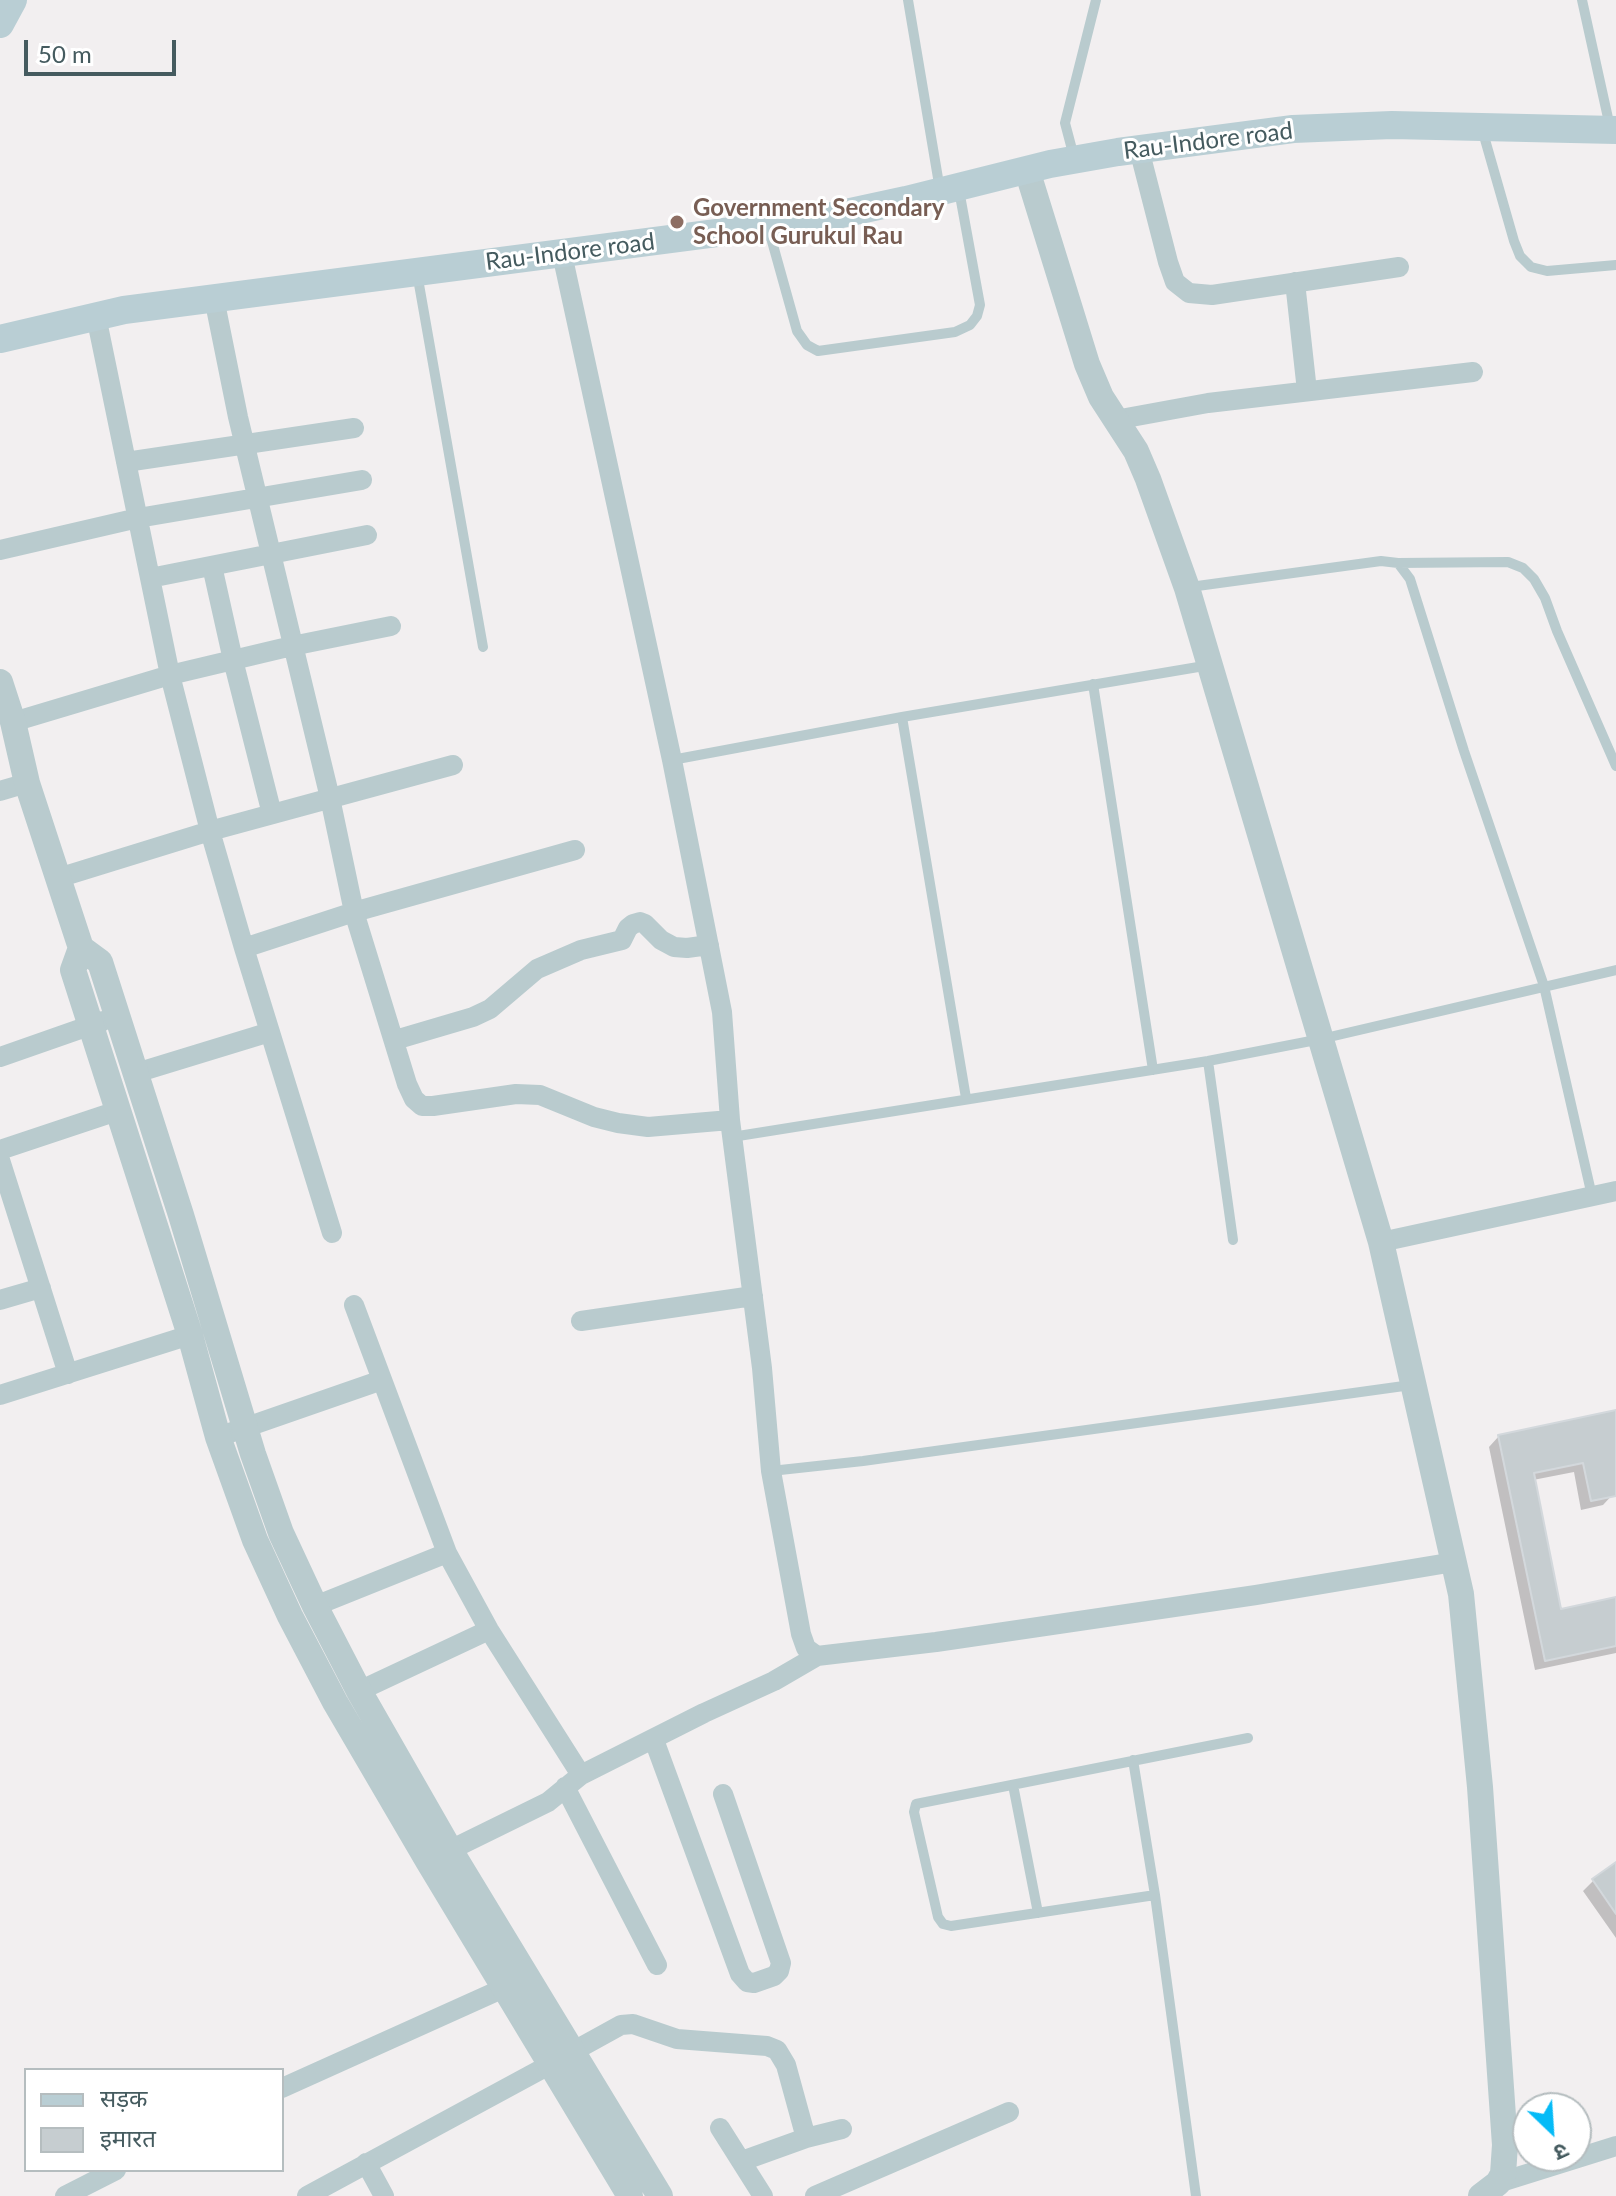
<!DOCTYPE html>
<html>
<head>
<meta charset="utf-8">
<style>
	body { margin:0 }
	#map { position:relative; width:1616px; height:2196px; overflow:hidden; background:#f2eff0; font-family:Lato,"Noto Sans Devanagari",sans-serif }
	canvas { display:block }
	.legend { position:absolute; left:24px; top:2068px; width:260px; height:104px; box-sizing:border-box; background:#fff; border:2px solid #b5bdbf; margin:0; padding:10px 14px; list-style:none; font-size:24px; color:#455b5f }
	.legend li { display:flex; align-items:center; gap:16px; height:40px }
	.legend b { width:40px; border:2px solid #b5bdbf }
	.north { position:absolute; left:1512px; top:2092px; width:80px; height:80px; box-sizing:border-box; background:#fff; border:2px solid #b5bdbf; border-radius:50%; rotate:155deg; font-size:22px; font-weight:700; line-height:32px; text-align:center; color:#455b5f }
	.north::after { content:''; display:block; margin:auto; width:28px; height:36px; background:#05bbf7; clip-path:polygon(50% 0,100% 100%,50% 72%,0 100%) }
	.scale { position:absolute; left:24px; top:40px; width:152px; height:36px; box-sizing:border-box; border:4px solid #455b5f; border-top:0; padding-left:10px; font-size:24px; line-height:28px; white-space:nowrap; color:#455b5f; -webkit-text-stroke:6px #fff; paint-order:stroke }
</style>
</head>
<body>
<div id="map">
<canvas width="1616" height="2196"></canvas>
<ul class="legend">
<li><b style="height:10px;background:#b9ced4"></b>सड़क</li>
<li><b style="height:22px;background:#c6cdd0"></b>इमारत</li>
</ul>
<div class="north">उ</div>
<div class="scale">50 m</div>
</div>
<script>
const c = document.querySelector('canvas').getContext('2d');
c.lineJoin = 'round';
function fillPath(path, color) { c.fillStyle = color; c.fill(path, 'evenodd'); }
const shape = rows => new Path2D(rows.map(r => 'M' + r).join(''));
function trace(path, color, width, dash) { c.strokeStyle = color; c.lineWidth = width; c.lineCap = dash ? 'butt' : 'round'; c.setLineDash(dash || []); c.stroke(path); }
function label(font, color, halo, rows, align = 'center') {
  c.font = font + ' Lato,sans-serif'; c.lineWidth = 6; c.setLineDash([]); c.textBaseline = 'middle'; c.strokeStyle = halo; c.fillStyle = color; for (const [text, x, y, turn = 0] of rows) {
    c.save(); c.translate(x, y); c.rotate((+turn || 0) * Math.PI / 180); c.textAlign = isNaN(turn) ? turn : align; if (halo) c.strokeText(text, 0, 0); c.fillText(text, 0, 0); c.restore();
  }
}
const shadow = shape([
	[1616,1412,1616,1491,1603,1505,1581,1510,1574,1472,1533,1480,1560,1611,1616,1599,1616,1653,1535,1670,1489,1447,1499,1436],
	[1616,1865,1616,1938,1583,1891,1593,1881]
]);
const building = shape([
	[1616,1410,1616,1496,1591,1501,1583,1463,1534,1473,1561,1609,1616,1597,1616,1646,1545,1661,1498,1435,1616,1410],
	[1616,1862,1616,1914,1592,1879,1616,1862]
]);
const service = shape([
	[908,0,940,190],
	[1582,0,1610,127],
	[1482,129,1514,241,1520,256,1531,267,1547,271,1616,265],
	[1074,157,1065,123,1096,0],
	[768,227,797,331,807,345,818,351,955,332,970,325,977,316,980,305,959,190],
	[417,273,483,647],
	[1398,563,1508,562,1523,568,1534,579,1545,598,1557,631,1616,766],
	[1190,587,1381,561,1398,563,1410,579,1464,751,1544,986,1592,1196],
	[1093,684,1153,1070],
	[902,717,966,1098],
	[672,760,902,717,1210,665],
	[1208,1061,1233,1240],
	[732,1137,1208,1061,1321,1039,1616,970],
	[771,1471,863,1461,1411,1385],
	[1133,1760,1155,1895,1196,2196],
	[1013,1785,1038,1913],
	[1155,1895,951,1926,943,1924,938,1917,914,1812,916,1804,1248,1738]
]);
const minor = shape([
	[1139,149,1168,262,1175,282,1189,293,1212,295,1399,267],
	[562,254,672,760,722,1012,730,1120,762,1368,771,1471,801,1634,806,1648,817,1656,936,1642,1256,1595,1454,1562],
	[1295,282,1307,391],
	[214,298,238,417,330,798,354,912,407,1084,414,1099,422,1106,433,1106,516,1094,540,1095,594,1117,618,1123,648,1127,730,1120],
	[96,316,170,675,210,831,244,948,332,1233],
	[1115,420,1208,403,1473,372],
	[126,462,354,428],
	[0,550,138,518,362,480],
	[212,566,233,660,272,814],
	[150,578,367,535],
	[13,722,170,675,292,646,391,626],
	[0,791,27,783],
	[58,878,210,831,453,765],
	[244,948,354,912,575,850],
	[395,1040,473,1017,490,1009,537,969,581,950,622,940,628,928,633,924,640,922,645,924,661,940,674,947,687,948,709,945],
	[0,1057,103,1021],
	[136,1073,270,1032],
	[0,1150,117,1111],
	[0,1160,68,1374],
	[1381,1242,1616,1191],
	[0,1300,41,1288],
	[354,1305,447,1553,489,1630,581,1775],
	[581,1321,753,1296],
	[0,1395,190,1335],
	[218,1437,382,1380],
	[315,1606,447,1553],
	[359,1691,489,1630],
	[654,1740,740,1974,747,1982,754,1983,774,1976,779,1971,781,1963,723,1794],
	[565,1787,657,1965],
	[438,1856,548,1802,581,1775,704,1713,774,1681,817,1656],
	[572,2052,621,2025,633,2024,677,2039,767,2046,777,2050,786,2065,806,2138],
	[282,2088,504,1988],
	[720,2128,763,2196],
	[742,2161,806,2138,842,2129],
	[366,2163,384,2196],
	[1498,2183,1616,2146],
	[65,2196,116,2170],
	[307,2196,551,2064],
	[815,2196,1009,2112]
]);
const tertiary = shape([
	[1027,170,1087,364,1101,397,1136,451,1148,479,1187,588,1381,1242,1461,1594,1480,1787,1505,2145,1503,2174,1498,2183,1481,2196],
	[0,682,13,722,27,783,81,948,100,962,181,1215,253,1454,281,1533,315,1606,359,1691,450,1850,660,2196],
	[81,948,73,970,190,1335,218,1437,255,1540,290,1616,335,1702,428,1861,630,2196]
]);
const secondary = shape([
	[0,24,13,0],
	[0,339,124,310,809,221,906,200,1050,164,1118,152,1293,129,1392,125,1616,130]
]);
const markers = [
	[677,222,8,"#8d6e63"]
];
const streetNames = [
	["Rau-Indore road",1208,141,-7],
	["Rau-Indore road",570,252,-7]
];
const educationNames = [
	["Government Secondary",693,208],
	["School Gurukul Rau",693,236]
];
fillPath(shadow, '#0003');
fillPath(building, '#c6cdd0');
trace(building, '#d3d8dc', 2);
trace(service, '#b9cbce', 10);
trace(minor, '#b9cbce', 20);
trace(tertiary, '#b9cbce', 26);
trace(secondary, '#b9ced4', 28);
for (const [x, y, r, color] of markers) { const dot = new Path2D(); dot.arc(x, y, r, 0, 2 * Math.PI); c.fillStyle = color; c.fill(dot); trace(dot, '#fff', 3); }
label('24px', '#455b5f', '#fff', streetNames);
label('bold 24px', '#785e54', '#fff', educationNames, 'left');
</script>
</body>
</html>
